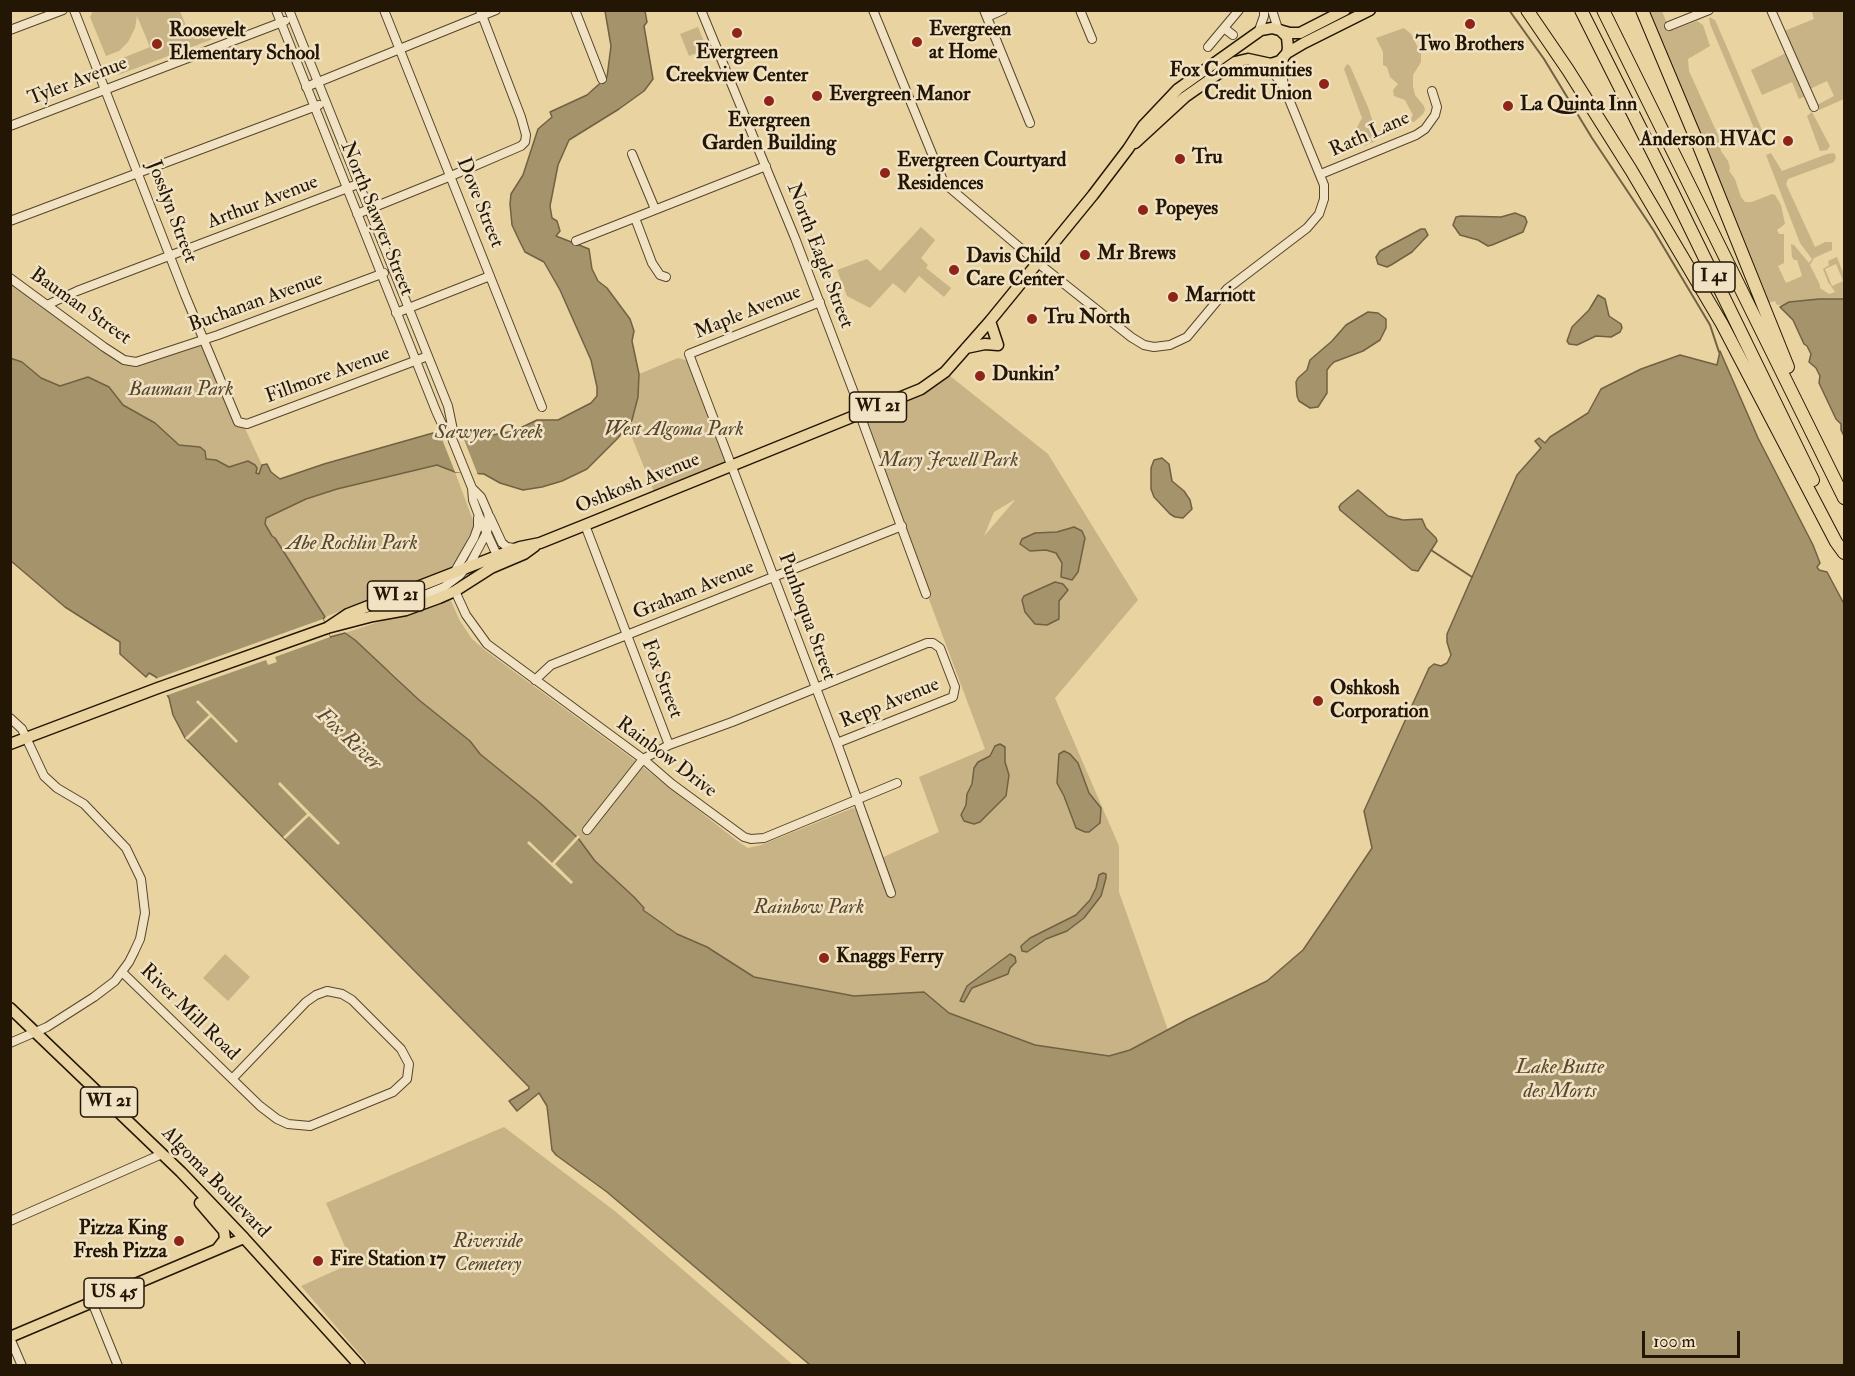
<!DOCTYPE html>
<html>
<head>
<meta charset="utf-8">
<style>
	body { margin:0 }
	#map { position:relative; width:1855px; height:1376px; overflow:hidden; background:#e8d3a1; font-family:"IM FELL Double Pica",serif }
	canvas { display:block }
	.frame { position:absolute; inset:0; border:12px solid #231605; pointer-events:none }
	.scale { position:absolute; left:1642px; top:1331px; width:98px; height:27px; box-sizing:border-box; border:3px solid #231605; border-top:0; padding-left:8px; font-size:18px; line-height:21px; white-space:nowrap; color:#231605; -webkit-text-stroke:4px #f0e2c2; paint-order:stroke }
</style>
</head>
<body>
<div id="map">
<canvas width="1855" height="1376"></canvas>
<div class="frame"></div>
<div class="scale">100 m</div>
</div>
<script>
const c = document.querySelector('canvas').getContext('2d');
c.lineJoin = 'round';
function fillPath(path, color) { c.fillStyle = color; c.fill(path, 'evenodd'); }
const shape = rows => new Path2D(rows.map(r => 'M' + r).join(''));
function trace(path, color, width, dash) { c.strokeStyle = color; c.lineWidth = width; c.lineCap = dash ? 'butt' : 'round'; c.setLineDash(dash || []); c.stroke(path); }
function label(font, color, halo, rows, align = 'center') {
  c.font = font + ' "IM FELL Double Pica",serif'; c.lineWidth = 5; c.setLineDash([]); c.textBaseline = 'middle'; c.strokeStyle = halo; c.fillStyle = color; for (const [text, x, y, turn = 0] of rows) {
    c.save(); c.translate(x, y); c.rotate((+turn || 0) * Math.PI / 180); c.textAlign = isNaN(turn) ? turn : align; if (halo) c.strokeText(text, 0, 0); c.fillText(text, 0, 0); c.restore();
  }
}
const green = shape([
	[93,11,180,11,190,36,209,29,213,39,118,75,113,62,150,47,137,16,135,28,128,42,119,51,106,56,90,17],
	[1649,11,1662,11,1670,31,1697,21,1703,25,1710,46,1688,59,1689,71,1718,135,1721,151,1728,161,1730,168,1729,171,1735,179,1741,197,1745,202,1752,202,1772,194,1775,195,1781,205,1785,224,1777,230,1779,234,1784,234,1784,263,1778,266,1786,283,1802,276,1797,260,1794,260,1792,257,1791,244,1794,245,1809,263,1812,259,1800,243,1766,155,1771,153,1782,171,1827,154,1834,153,1836,157,1834,162,1788,179,1786,184,1815,247,1825,242,1832,242,1832,250,1814,258,1810,265,1820,285,1820,288,1829,294,1835,292,1828,282,1823,269,1829,265,1828,261,1837,257,1844,275,1844,299,1789,302,1781,305,1777,305,1775,301,1768,303],
	[1836,264,1843,281,1832,286,1825,269],
	[1814,11,1844,11,1844,99,1819,110,1817,105,1834,96,1827,81,1810,89,1784,31,1814,19,1812,12],
	[1709,17,1715,20,1726,45,1764,135,1764,139,1759,140,1756,133,1710,24],
	[698,27,707,49,689,56,680,34],
	[1404,28,1411,34,1421,54,1421,62,1413,75,1413,86,1415,95,1424,106,1425,110,1423,114,1414,122,1410,121,1413,115,1405,100,1394,96,1393,90,1398,84,1390,77,1387,67,1383,65,1383,52,1376,38],
	[1786,53,1806,96,1799,99,1792,82,1762,95,1751,70],
	[1347,64,1350,66,1368,107,1378,137,1375,141,1364,146,1352,143,1354,133,1362,118,1344,69],
	[1812,112,1830,146,1827,150,1820,151,1807,116],
	[921,227,935,240,921,258,928,265,926,268,951,288,944,297,919,276,905,293,893,283,870,308,847,296,837,270,867,259,880,271],
	[11,278,131,362,204,340,262,465,260,475,256,473,257,468,255,465,229,467,216,460,206,459,200,447,179,445,155,423,123,405,109,387,88,377,60,386,51,384,11,358],
	[678,358,692,362,732,466,656,497,627,425,634,412,638,397,639,374],
	[945,372,1048,454,1138,600,1055,698,1119,846,1119,892,1168,1030,1130,1050,1109,1056,1035,1045,949,1013,924,992,854,996,754,977,707,947,677,934,643,910,634,897,595,861,578,838,539,802,480,754,470,741,419,700,391,672,382,667,345,633,445,600,451,601,460,621,472,639,486,651,629,756,740,843,748,848,761,845,853,808,858,810,879,859,939,832,919,777,985,749,860,415],
	[1014,500,1015,500,984,536,994,512],
	[437,465,455,472,474,523,473,528,456,562,450,568,325,617,275,538,272,536,265,524,266,518,306,499,337,489],
	[225,954,250,977,228,1001,203,978],
	[504,1127,616,1212,793,1365,369,1365,301,1286,352,1263,326,1203]
]);
const water = shape([
	[605,11,645,11,647,22,644,26,653,79,644,91,619,109,569,140,558,165,550,206,552,218,557,221,560,231,556,236,589,249,592,269,598,281,607,288,630,319,634,331,632,341,639,374,638,397,632,420,618,438,587,469,562,481,542,487,523,490,500,483,484,474,455,472,437,465,337,489,306,499,266,518,265,524,272,536,275,538,325,617,323,619,330,637,345,633,355,640,419,700,470,741,480,754,539,802,578,838,595,861,634,897,644,908,643,910,677,934,707,947,754,977,854,996,924,992,949,1013,1035,1045,1109,1056,1130,1050,1188,1019,1267,981,1303,950,1331,909,1372,848,1364,811,1429,668,1434,664,1441,666,1447,663,1451,655,1447,642,1447,634,1517,475,1541,448,1535,441,1539,438,1545,443,1550,437,1588,413,1601,389,1641,369,1680,355,1717,365,1720,351,1758,438,1813,545,1820,563,1817,567,1819,570,1827,572,1843,602,1844,602,1844,1365,810,1365,607,1192,556,1155,552,1150,547,1106,539,1093,517,1111,509,1101,529,1089,529,1087,185,738,173,715,169,698,156,677,149,673,146,677,120,654,120,642,65,607,11,561,10,358,22,362,41,378,60,386,88,377,109,387,123,405,155,423,179,445,200,447,205,451,206,459,216,460,229,467,248,461,255,465,257,468,256,473,259,474,262,465,267,464,271,472,280,479,324,464,433,433,476,438,514,431,537,420,558,420,591,403,597,396,597,387,591,360,560,290,544,262,525,252,519,240,512,225,510,204,511,194,523,175,538,129,552,117,550,112,587,95,607,77,611,46,605,11],
	[1515,213,1525,217,1527,222,1523,232,1492,245,1488,246,1478,240,1460,235,1453,225,1456,217,1461,216,1501,217,1515,213],
	[1421,229,1425,229,1428,235,1412,252,1391,265,1387,267,1378,264,1376,257,1380,251,1421,229],
	[1598,295,1605,299,1609,316,1621,324,1622,328,1620,332,1611,337,1596,336,1577,345,1569,344,1567,341,1572,327,1589,310,1598,295],
	[1819,299,1844,299,1844,436,1841,430,1841,424,1836,419,1819,383,1820,376,1816,368,1809,362,1811,354,1807,346,1804,344,1793,320,1780,307,1789,302,1819,299],
	[1368,312,1378,313,1386,319,1386,328,1380,340,1363,351,1334,362,1330,366,1327,370,1327,393,1318,407,1310,408,1299,401,1297,396,1296,382,1298,378,1307,370,1310,360,1332,341,1346,325,1368,312],
	[1162,458,1169,464,1172,481,1184,491,1190,500,1192,509,1183,518,1175,517,1170,514,1154,497,1151,489,1151,468,1154,460,1162,458],
	[1358,490,1388,516,1403,520,1422,519,1426,528,1436,538,1437,541,1418,571,1412,570,1340,510,1339,507,1341,504,1358,490],
	[1074,527,1082,531,1085,538,1078,572,1072,580,1061,577,1062,563,1056,553,1046,550,1030,551,1020,544,1022,539,1035,533,1057,532,1074,527],
	[1055,582,1063,584,1068,590,1059,601,1059,619,1047,625,1035,624,1025,612,1022,600,1024,596,1055,582],
	[1000,744,1005,747,1005,762,1009,775,1006,796,980,822,974,824,964,821,961,815,966,805,967,794,972,784,974,768,978,762,990,756,995,746,1000,744],
	[1064,751,1070,754,1078,763,1089,793,1101,808,1100,823,1089,832,1085,832,1076,828,1064,796,1057,783,1059,754,1064,751],
	[1103,873,1106,874,1106,878,1101,896,1084,918,1067,931,1046,939,1027,952,1022,951,1021,946,1030,938,1076,915,1090,900,1096,888,1099,875,1103,873],
	[1010,954,1015,957,1016,962,1010,968,1008,974,972,988,964,1002,960,1001,967,986,1010,954]
]);
const pier = shape([
	[440,434,463,437,478,475,455,472],
	[323,619,330,637,275,657,277,662,268,665,266,660,165,696,155,679],
	[198,700,238,741,236,743,211,717,187,740,185,738,209,715,196,702],
	[280,782,340,843,338,845,309,816,285,839,283,837,307,814,278,784],
	[578,835,580,837,555,864,573,882,571,884,527,843,529,841,552,863]
]);
const stream = shape([
	[1509,10,1544,59,1592,138,1654,231,1710,325,1719,352],
	[1431,550,1472,577]
]);
const minor = shape([
	[74,10,185,295,238,422,247,424,428,356],
	[276,10,436,411,446,433,451,436,472,488,473,500,479,516,495,551,503,559],
	[289,10,448,406,453,430,451,436],
	[384,10,542,407],
	[575,10,602,79],
	[701,10,795,238,862,414],
	[873,10,944,183,1038,263,1131,337,1144,345,1154,347,1170,345,1187,337,1227,289,1307,228,1319,214,1324,199,1324,185,1284,87,1282,72,1284,58],
	[984,10,1030,123],
	[1080,10,1092,39],
	[1272,10,1278,29],
	[1771,10,1814,107],
	[987,17,1003,10],
	[1669,26,1709,10],
	[1224,28,1233,35],
	[10,30,63,10],
	[1258,33,1264,16,1264,10],
	[1208,47,1239,10],
	[1266,63,1284,87],
	[306,87,496,10],
	[10,126,285,21],
	[632,154,655,209],
	[1321,174,1416,135,1425,129,1435,115,1437,107,1432,91],
	[357,214,451,176,521,146,525,142,526,135,521,117,480,10],
	[635,218,652,263,660,275,666,277],
	[10,221,319,105],
	[576,241,766,166],
	[10,278,104,347,124,360,136,362,218,335,384,273],
	[820,302,689,354,837,743,891,893],
	[47,305,77,291,358,184],
	[396,313,490,276],
	[860,415,926,594],
	[490,517,502,543,507,547,515,548],
	[585,525,669,745],
	[454,573,474,538,478,527,478,518],
	[455,591,466,615,487,644,643,759,672,784,744,837,751,839,764,838,897,783],
	[385,611,444,587,460,575,471,562,487,532,489,520,488,513,481,497,472,488],
	[535,680,551,665,902,526],
	[10,718,22,729,44,776,57,788,84,804,126,848,141,879,145,913,140,939,134,952,129,962,115,981,94,997,47,1027,10,1043],
	[587,830,643,759,669,745,732,722,927,643,933,643,940,648,955,687,953,697,837,743],
	[122,972,260,1106,277,1119,288,1124,310,1126,393,1092,407,1079,409,1064,401,1049,352,1000,342,994,327,991,316,995,306,1002,233,1078],
	[10,1221,162,1154],
	[92,1302,118,1366],
	[10,1338,22,1366]
]);
const major = shape([
	[1287,53,1304,43,1370,10],
	[1135,143,1185,97,1235,62,1248,59,1271,64,1280,61,1287,53,1288,48,1287,37,1280,30],
	[966,348,985,344,998,345,990,321],
	[327,628,348,614,520,547,540,543,585,525,921,389,945,372,990,321,1093,195,1128,149,1143,126,1178,89,1261,30,1272,28,1290,33,1300,33,1345,10],
	[10,744,158,688,327,628,373,616,406,610,439,598,455,591,491,568,524,554,535,546],
	[10,1008,181,1172,244,1238,360,1366],
	[200,1203,224,1231,225,1239,218,1248],
	[10,1337,244,1238]
]);
const highway = shape([
	[1527,10,1568,70,1631,170,1722,324,1836,542,1844,553],
	[1581,10,1672,191,1813,480],
	[1603,10,1844,498],
	[1642,10,1697,141,1788,367]
]);
const markers = [
	[1470,24,6,"#8f2418"],
	[737,33,6,"#8f2418"],
	[917,42,6,"#8f2418"],
	[157,44,6,"#8f2418"],
	[1324,84,6,"#8f2418"],
	[817,96,6,"#8f2418"],
	[769,101,6,"#8f2418"],
	[1508,106,6,"#8f2418"],
	[1788,141,6,"#8f2418"],
	[1180,159,6,"#8f2418"],
	[885,173,6,"#8f2418"],
	[1143,210,6,"#8f2418"],
	[1085,255,6,"#8f2418"],
	[954,270,6,"#8f2418"],
	[1173,297,6,"#8f2418"],
	[1032,319,6,"#8f2418"],
	[980,376,6,"#8f2418"],
	[1318,701,6,"#8f2418"],
	[824,958,6,"#8f2418"],
	[179,1241,6,"#8f2418"],
	[318,1261,6,"#8f2418"]
];
const shields = [
	[1714,277,42],
	[878,407,57],
	[396,596,57],
	[109,1102,57],
	[114,1293,60]
];
const shieldNames = [
	["I 41",1714,277],
	["WI 21",878,407],
	["WI 21",396,596],
	["WI 21",109,1102],
	["US 45",114,1293]
];
const poiNames = [
	["Evergreen",929,31],
	["at Home",929,54],
	["Roosevelt",169,32],
	["Elementary School",169,55],
	["Two Brothers",1470,46,"center"],
	["Evergreen",737,54,"center"],
	["Creekview Center",737,77,"center"],
	["Fox Communities",1312,72,"right"],
	["Credit Union",1312,95,"right"],
	["Evergreen Manor",829,96],
	["La Quinta Inn",1520,106],
	["Evergreen",769,122,"center"],
	["Garden Building",769,145,"center"],
	["Anderson HVAC",1776,141,"right"],
	["Tru",1192,159],
	["Evergreen Courtyard",897,162],
	["Residences",897,185],
	["Popeyes",1155,210],
	["Mr Brews",1097,255],
	["Davis Child",966,258],
	["Care Center",966,281],
	["Marriott",1185,297],
	["Tru North",1044,319],
	["Dunkin'",992,376],
	["Oshkosh",1330,690],
	["Corporation",1330,713],
	["Knaggs Ferry",836,958],
	["Pizza King",167,1230,"right"],
	["Fresh Pizza",167,1253,"right"],
	["Fire Station 17",330,1261]
];
const streetNames = [
	["Tyler Avenue",78,82,-21],
	["Rath Lane",1370,135,-24],
	["Arthur Avenue",263,203,-21],
	["Dove Street",479,203,68],
	["Josslyn Street",171,212,69],
	["North Sawyer Street",376,219,68],
	["North Eagle Street",819,256,69],
	["Buchanan Avenue",256,303,-20],
	["Bauman Street",80,307,35],
	["Maple Avenue",748,313,-22],
	["Fillmore Avenue",328,376,-20],
	["Oshkosh Avenue",638,484,-22],
	["Graham Avenue",694,591,-22],
	["Punhoqua Street",806,617,70],
	["Fox Street",661,679,69],
	["Repp Avenue",890,704,-22],
	["Rainbow Drive",666,758,37],
	["River Mill Road",189,1013,44],
	["Algoma Boulevard",215,1183,46]
];
const parkNames = [
	["Bauman Park",181,391],
	["West Algoma Park",674,431],
	["Mary Jewell Park",949,462],
	["Abe Rochlin Park",352,545],
	["Rainbow Park",809,909],
	["Riverside",488,1243],
	["Cemetery",488,1266]
];
const waterNames = [
	["Sawyer Creek",489,433],
	["Fox River",348,740,43],
	["Lake Butte",1560,1068],
	["des Morts",1560,1092]
];
fillPath(green, '#c7b386');
fillPath(water, '#a5936c');
trace(water, '#716143', 1.5);
fillPath(pier, '#e8d3a1');
trace(stream, '#716143', 2);
trace(minor, '#54452c', 10);
trace(major, '#231605', 13);
trace(highway, '#231605', 14);
trace(minor, '#f0e2c2', 8);
trace(major, '#e8d3a1', 10);
trace(highway, '#e8d3a1', 12);
for (const [x, y, r, color] of markers) { const dot = new Path2D(); dot.arc(x, y, r, 0, 2 * Math.PI); c.fillStyle = color; c.fill(dot); trace(dot, '#f0e2c2', 2); }
for (const [x, y, w] of shields) { const box = new Path2D(); box.roundRect(x - w / 2, y - 15, w, 30, 4.5); c.fillStyle = '#f0e2c2'; c.fill(box); trace(box, '#231605', 1.5); }
label('bold 18px', '#231605', null, shieldNames);
label('bold 20px', '#231605', '#f0e2c2', poiNames, 'left');
label('20px', '#231605', '#f0e2c2', streetNames);
label('italic 20px', '#54452c', '#f0e2c2', parkNames);
label('italic 21px', '#57482e', '#f0e2c2', waterNames);
</script>
</body>
</html>
